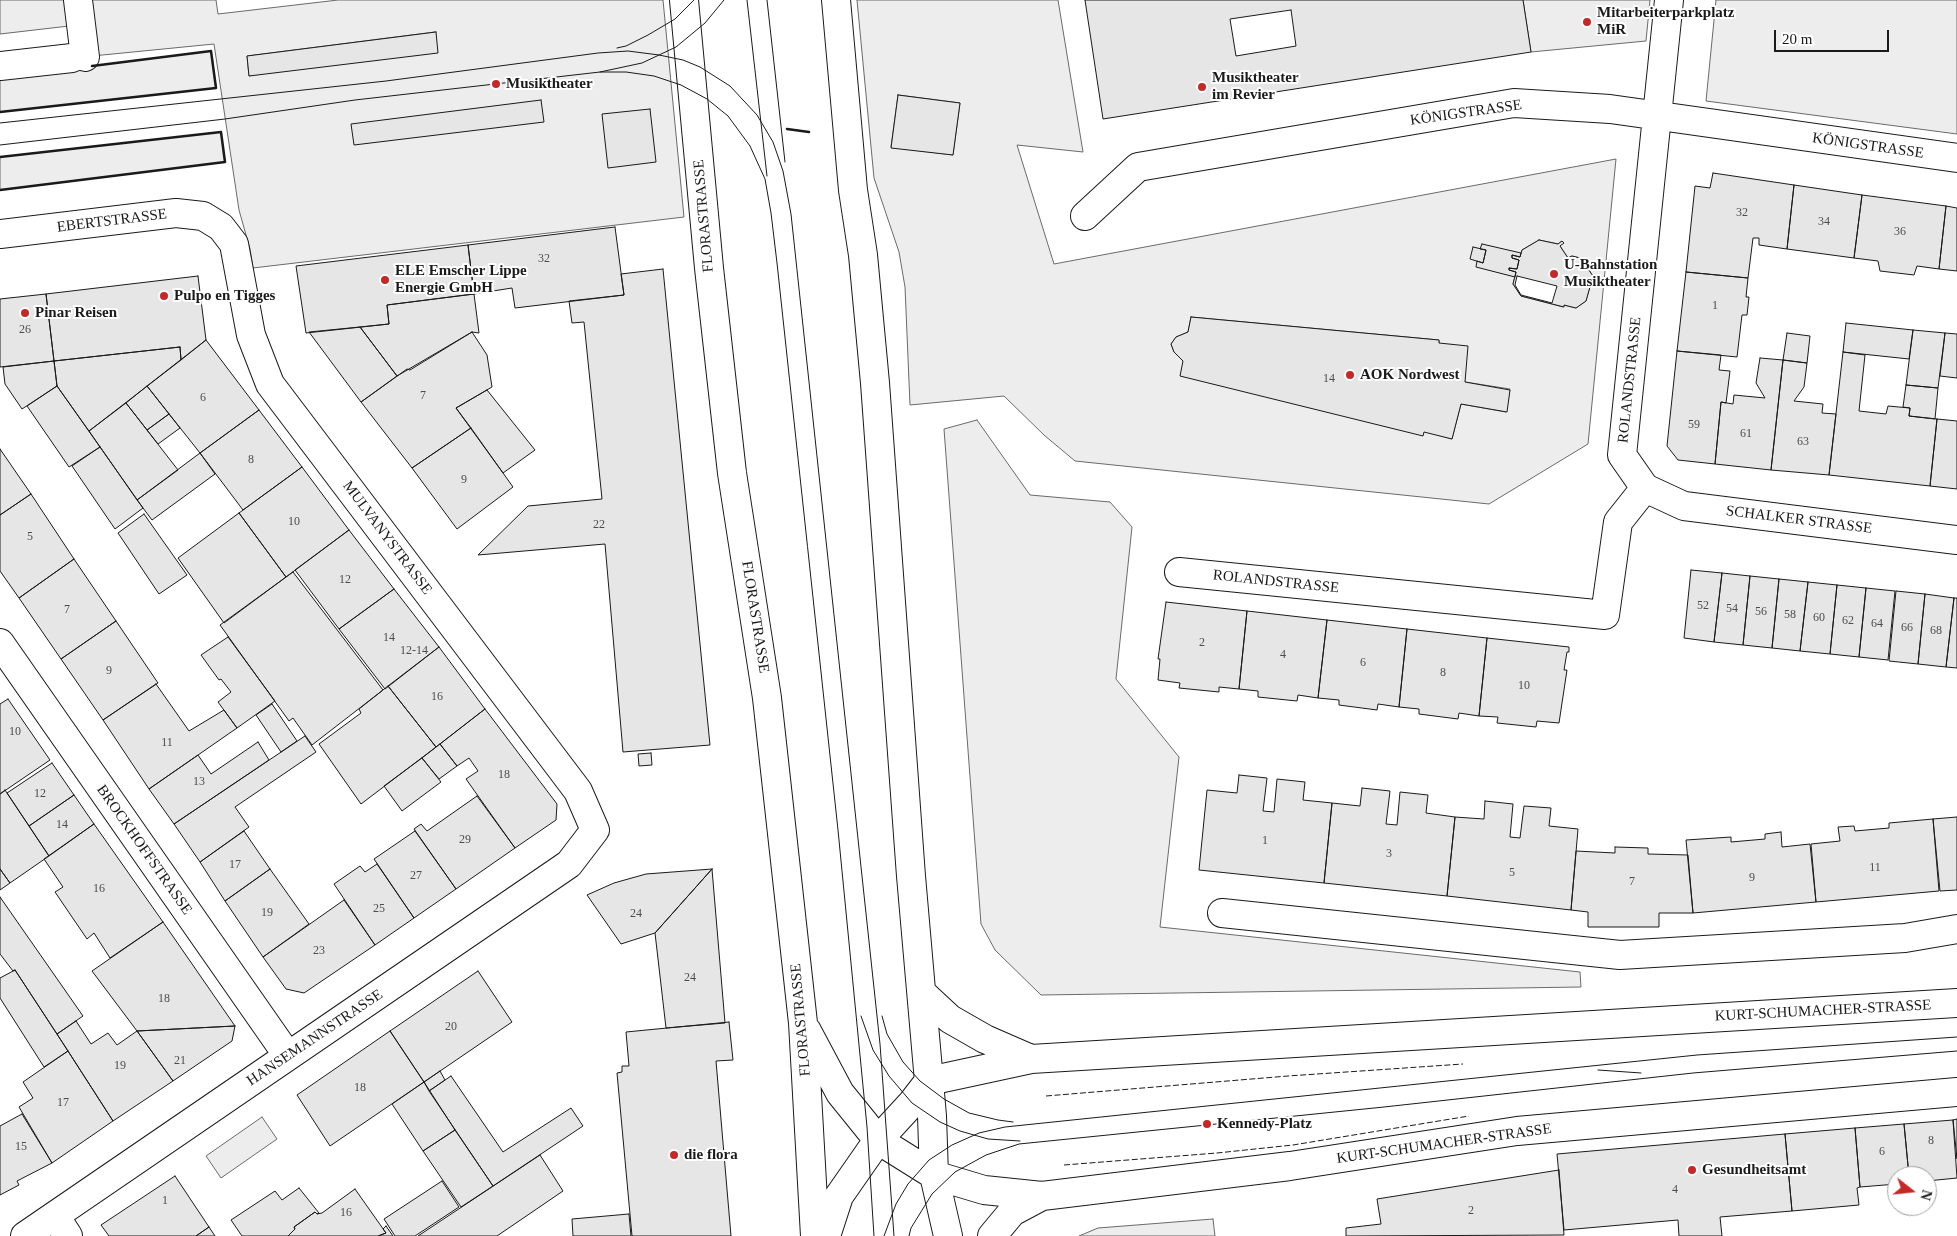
<!DOCTYPE html>
<html>
<head>
<meta charset="utf-8">
<style>
	body { margin:0 }
	#map { position:relative; width:1957px; height:1236px; overflow:hidden; background:#fff; font-family:Georgia,serif }
	canvas { display:block }
	.north { position:absolute; left:1887px; top:1166px; width:50px; height:50px; box-sizing:border-box; background:#fff; border:1px solid #a3a3a3; border-radius:50%; rotate:106deg; font-size:14px; font-weight:700; line-height:20px; text-align:center; color:#1a1a1a }
	.north::after { content:''; display:block; margin:auto; width:18px; height:22px; background:#c62828; clip-path:polygon(50% 0,100% 100%,50% 72%,0 100%) }
	.scale { position:absolute; left:1774px; top:30px; width:115px; height:22px; box-sizing:border-box; border:2px solid #1a1a1a; border-top:0; padding-left:6px; font-size:15px; line-height:18px; white-space:nowrap; color:#1a1a1a; -webkit-text-stroke:4px #fff; paint-order:stroke }
</style>
</head>
<body>
<div id="map">
<canvas width="1957" height="1236"></canvas>
<div class="north">N</div>
<div class="scale">20 m</div>
</div>
<script>
const c = document.querySelector('canvas').getContext('2d');
c.lineJoin = 'round';
function fillPath(path, color) { c.fillStyle = color; c.fill(path, 'evenodd'); }
const shape = rows => new Path2D(rows.map(r => 'M' + r).join(''));
function trace(path, color, width, dash) { c.strokeStyle = color; c.lineWidth = width; c.lineCap = dash ? 'butt' : 'round'; c.setLineDash(dash || []); c.stroke(path); }
function label(font, color, halo, rows, align = 'center') {
  c.font = font + ' Georgia,serif'; c.lineWidth = 4; c.setLineDash([]); c.textBaseline = 'middle'; c.strokeStyle = halo; c.fillStyle = color; for (const [text, x, y, turn = 0] of rows) {
    c.save(); c.translate(x, y); c.rotate((+turn || 0) * Math.PI / 180); c.textAlign = isNaN(turn) ? turn : align; if (halo) c.strokeText(text, 0, 0); c.fillText(text, 0, 0); c.restore();
  }
}
const built = shape([
	[0,0,216,0,218,14,338,0,663,0,684,217,253,268,250,249,239,210,214,44,72,58,69,26,0,34,0,0],
	[435,32,249,76,247,56,435,32],
	[857,0,1058,0,1083,152,1017,145,1054,264,1616,159,1588,444,1489,504,1075,461,1044,435,1004,396,910,405,905,287,899,252,874,178,857,0],
	[898,95,960,103,953,155,891,147,898,95],
	[1539,240,1558,244,1562,241,1563,243,1560,246,1568,258,1572,256,1584,259,1588,264,1586,266,1593,276,1586,301,1576,308,1564,305,1563,307,1521,296,1513,284,1522,250,1539,240],
	[1191,317,1439,340,1439,343,1465,382,1510,389,1506,412,1461,404,1452,439,1183,361,1174,352,1171,344,1176,337,1188,332,1191,317],
	[1523,0,1650,0,1646,41,1531,52,1523,0],
	[1716,0,1957,0,1957,134,1706,101,1716,0],
	[211,51,216,88,0,112,0,78,211,51],
	[221,132,225,162,0,190,0,157,221,132],
	[977,420,1030,495,1110,502,1132,527,1116,679,1179,757,1160,927,1580,972,1581,987,1041,995,995,950,981,924,944,429,977,420],
	[262,1117,277,1139,221,1178,206,1156,262,1117],
	[1213,1219,1215,1236,1079,1236,1098,1228,1213,1219]
]);
const building = shape([
	[1085,0,1523,0,1531,52,1103,119,1085,0],
	[1291,10,1296,46,1236,56,1230,19,1291,10],
	[436,32,438,53,249,76,247,56,436,32],
	[898,95,960,103,953,155,891,148,898,95],
	[541,100,544,122,354,145,351,124,541,100],
	[650,109,656,162,608,168,602,114,650,109],
	[1713,173,1794,185,1787,249,1759,245,1759,238,1753,238,1748,278,1686,272,1695,186,1710,188,1713,173],
	[1794,185,1862,195,1854,258,1787,249,1794,185],
	[1862,195,1946,206,1939,269,1917,266,1914,275,1880,271,1878,261,1854,258,1862,195],
	[1946,206,1957,208,1957,271,1939,269,1946,206],
	[615,227,624,295,515,308,512,288,474,294,468,245,615,227],
	[1539,240,1558,244,1562,241,1564,243,1560,246,1568,258,1572,256,1584,259,1588,265,1586,266,1593,276,1586,301,1576,308,1564,305,1564,307,1521,296,1513,284,1516,272,1509,270,1509,268,1517,269,1519,260,1512,258,1512,255,1520,257,1522,250,1539,240],
	[1517,276,1557,286,1552,303,1521,295,1515,285,1517,276],
	[1482,244,1521,253,1520,257,1512,255,1512,258,1519,260,1517,269,1509,268,1509,270,1516,272,1515,277,1476,267,1477,261,1483,263,1486,250,1480,249,1482,244],
	[468,245,474,294,387,305,389,324,306,333,296,266,468,245],
	[1473,247,1486,250,1483,263,1470,259,1473,247],
	[663,269,710,745,623,752,605,544,478,555,528,506,602,499,584,322,572,323,569,301,624,295,621,274,663,269],
	[1686,272,1748,278,1746,297,1749,297,1747,315,1742,315,1737,357,1677,351,1686,272],
	[198,276,206,340,181,360,180,347,54,361,46,294,198,276],
	[46,294,54,361,0,367,0,299,46,294],
	[474,294,479,333,472,332,397,376,360,327,389,324,387,305,474,294],
	[1191,317,1439,340,1439,343,1468,346,1465,382,1510,390,1507,412,1461,404,1452,439,1424,432,1423,436,1180,376,1183,361,1174,352,1171,344,1176,337,1188,332,1191,317],
	[1846,323,1913,330,1909,359,1843,352,1846,323],
	[360,327,397,376,361,402,309,332,360,327],
	[1913,330,1945,333,1938,388,1906,385,1913,330],
	[472,332,487,355,492,387,456,408,471,428,412,468,361,402,407,369,410,370,472,332],
	[1787,333,1810,336,1807,363,1783,360,1787,333],
	[1945,333,1957,334,1957,378,1940,376,1945,333],
	[206,340,259,410,200,453,147,386,206,340],
	[180,347,181,360,89,431,57,386,54,361,180,347],
	[1677,351,1721,355,1719,370,1730,371,1726,403,1721,402,1715,464,1678,460,1667,446,1677,351],
	[1843,352,1865,355,1859,411,1886,414,1888,406,1910,408,1909,416,1937,419,1930,486,1829,475,1843,352],
	[1760,358,1783,360,1771,470,1715,464,1721,402,1733,404,1734,395,1765,398,1756,383,1760,358],
	[1783,360,1807,363,1804,387,1794,401,1823,404,1822,413,1836,414,1829,475,1771,470,1783,360],
	[54,361,57,386,22,409,5,384,3,367,54,361],
	[1906,385,1938,388,1935,419,1909,416,1910,408,1903,407,1906,385],
	[57,386,100,447,69,467,27,406,57,386],
	[147,386,169,414,147,430,126,403,147,386],
	[487,390,535,450,503,473,456,408,487,390],
	[126,403,178,470,137,500,89,431,126,403],
	[259,410,302,467,243,510,200,453,259,410],
	[169,414,180,428,158,444,147,430,169,414],
	[1937,419,1957,421,1957,489,1930,486,1937,419],
	[471,428,513,487,457,529,412,468,471,428],
	[100,447,143,508,115,529,72,466,100,447],
	[0,449,31,494,0,515,0,449],
	[200,453,215,474,152,520,137,500,200,453],
	[302,467,349,530,286,577,239,513,302,467],
	[31,494,74,559,19,598,0,571,0,515,31,494],
	[239,513,286,577,224,623,178,558,239,513],
	[144,514,187,575,159,594,118,533,144,514],
	[349,530,394,589,339,629,295,570,349,530],
	[74,559,116,621,61,659,19,598,74,559],
	[1691,570,1722,573,1714,642,1684,638,1691,570],
	[293,572,383,690,312,745,293,718,289,721,220,625,293,572],
	[1722,573,1750,576,1743,645,1714,642,1722,573],
	[1750,576,1779,579,1772,648,1743,645,1750,576],
	[1779,579,1808,582,1800,651,1772,648,1779,579],
	[1808,582,1837,585,1830,654,1800,651,1808,582],
	[1837,585,1866,588,1859,657,1830,654,1837,585],
	[1866,588,1895,591,1888,660,1859,657,1866,588],
	[394,589,439,647,385,689,339,629,394,589],
	[1896,591,1925,594,1918,664,1889,661,1896,591],
	[1925,594,1954,598,1946,667,1918,664,1925,594],
	[1954,598,1957,598,1957,668,1946,667,1954,598],
	[1166,602,1247,611,1239,689,1219,687,1219,692,1179,688,1180,683,1158,680,1160,659,1158,659,1166,602],
	[1247,611,1327,620,1318,698,1298,695,1297,701,1258,697,1258,691,1239,689,1247,611],
	[1327,620,1407,629,1399,707,1378,704,1377,710,1339,705,1339,700,1318,698,1327,620],
	[116,621,158,683,103,720,61,659,116,621],
	[1407,629,1487,638,1479,716,1459,713,1458,719,1419,714,1419,709,1399,707,1407,629],
	[228,637,275,701,237,728,218,702,231,692,221,679,219,680,201,655,228,637],
	[1487,638,1569,647,1569,652,1567,652,1564,670,1567,670,1559,723,1537,721,1536,727,1497,723,1498,717,1479,716,1487,638],
	[439,647,485,709,436,747,388,686,439,647],
	[156,684,189,731,224,710,237,728,149,789,103,720,156,684],
	[388,686,436,747,361,804,319,744,361,713,359,709,388,686],
	[8,699,50,760,0,794,0,704,8,699],
	[272,704,297,741,281,752,256,715,272,704],
	[485,709,557,804,556,820,515,848,466,779,478,771,469,758,457,766,440,744,485,709],
	[305,736,316,752,235,807,249,827,200,862,174,824,305,736],
	[258,742,269,760,174,824,149,789,198,755,211,774,258,742],
	[440,744,457,766,439,779,422,758,440,744],
	[651,753,652,765,639,766,638,754,651,753],
	[422,758,441,782,402,811,384,786,422,758],
	[52,763,74,795,29,826,7,793,52,763],
	[1239,775,1267,778,1263,811,1274,812,1277,779,1305,782,1303,800,1332,803,1324,883,1199,870,1207,790,1237,793,1239,775],
	[1362,788,1390,791,1386,824,1397,825,1400,792,1428,795,1426,813,1455,817,1447,896,1324,883,1332,803,1360,806,1362,788],
	[5,790,49,856,10,883,0,869,0,794,5,790],
	[74,795,94,824,49,856,29,826,74,795],
	[477,796,515,848,456,889,414,829,421,824,427,831,477,796],
	[1485,801,1513,804,1510,837,1520,838,1524,806,1551,808,1549,826,1578,829,1571,910,1447,896,1455,817,1484,819,1485,801],
	[1957,817,1957,890,1940,891,1933,819,1957,817],
	[1933,819,1939,891,1816,902,1811,844,1840,841,1838,827,1854,826,1855,831,1889,828,1889,823,1933,819],
	[94,824,163,922,110,958,94,933,87,939,55,892,63,887,44,859,94,824],
	[244,831,270,869,225,901,200,862,244,831],
	[415,831,456,889,414,918,374,859,415,831],
	[1781,832,1782,847,1810,844,1816,902,1693,913,1686,840,1731,837,1731,842,1765,839,1765,834,1781,832],
	[1615,847,1648,848,1648,854,1688,855,1693,913,1659,913,1659,927,1588,927,1588,912,1571,910,1576,851,1615,853,1615,847],
	[377,864,414,918,375,945,334,884,360,866,365,872,377,864],
	[0,869,10,883,0,890,0,869],
	[270,869,309,924,263,957,225,901,270,869],
	[712,869,725,1023,666,1028,655,933,712,869],
	[712,869,655,933,621,944,587,895,614,883,646,874,712,869],
	[0,897,83,1016,57,1034,15,970,13,971,0,954,0,897],
	[344,900,375,945,304,993,286,989,263,957,344,900],
	[163,922,235,1026,137,1031,92,971,163,922],
	[15,970,68,1051,44,1067,0,998,0,978,15,970],
	[478,971,512,1022,424,1082,390,1031,478,971],
	[76,1021,91,1044,108,1033,117,1045,137,1031,173,1081,113,1121,57,1034,76,1021],
	[729,1022,733,1060,716,1061,731,1236,632,1236,617,1073,622,1072,622,1066,629,1066,626,1032,729,1022],
	[235,1026,232,1041,173,1081,137,1031,235,1026],
	[390,1031,424,1082,330,1146,297,1095,390,1031],
	[68,1051,113,1121,52,1163,19,1107,33,1098,23,1082,68,1051],
	[440,1071,445,1080,429,1091,424,1082,440,1071],
	[451,1076,503,1152,571,1108,583,1126,493,1186,429,1091,451,1076],
	[424,1082,455,1130,423,1151,392,1104,424,1082],
	[22,1114,52,1163,17,1181,19,1185,0,1195,0,1126,22,1114],
	[1957,1119,1957,1159,1953,1120,1957,1119],
	[1953,1120,1957,1178,1927,1181,1927,1176,1909,1176,1904,1124,1953,1120],
	[1904,1124,1909,1176,1897,1176,1897,1184,1860,1187,1855,1128,1904,1124],
	[1855,1128,1860,1187,1857,1188,1859,1205,1792,1211,1785,1134,1855,1128],
	[455,1130,493,1186,461,1207,423,1151,455,1130],
	[1785,1134,1792,1211,1720,1217,1722,1236,1679,1236,1678,1220,1564,1230,1557,1154,1785,1134],
	[540,1155,563,1191,497,1236,418,1236,540,1155],
	[1559,1170,1564,1235,1346,1236,1346,1228,1381,1224,1377,1199,1559,1170],
	[175,1176,209,1227,196,1236,109,1236,101,1225,175,1176],
	[442,1181,459,1207,415,1236,395,1236,384,1219,442,1181],
	[299,1188,319,1213,317,1214,315,1212,294,1227,295,1229,288,1236,242,1236,231,1220,275,1191,282,1200,299,1188],
	[355,1189,386,1233,378,1236,288,1236,295,1229,294,1227,315,1212,317,1214,322,1213,355,1189],
	[629,1214,631,1236,573,1236,572,1219,629,1214],
	[386,1226,393,1236,378,1236,386,1233,383,1229,386,1226],
	[209,1227,215,1236,196,1236,209,1227]
]);
const street = shape([
	[78,0,85,57],
	[1669,0,1622,455,1645,488,1684,506,1957,540],
	[0,66,72,58],
	[1085,216,1138,167,1514,103,1610,109,1957,158],
	[0,234,176,213,203,216,221,227,234,244,251,335,270,384,578,791,595,830,569,864,25,1236],
	[1179,572,1605,615,1618,522,1645,488],
	[0,643,288,1056],
	[1222,913,1620,955,1905,938,1957,929],
	[55,1216,68,1236]
]);
const primary = shape([
	[684,0,709,268,732,473,767,698,803,1023,815,1236],
	[836,0,853,190,863,255,875,383,911,876,932,1116,934,1175,948,1236],
	[922,993,950,1019,985,1039,1031,1059],
	[807,1031,840,1093,878,1140,934,1175,984,1190,1042,1196,1290,1166,1517,1131,1957,1092],
	[929,1081,1031,1059,1957,1003],
	[826,1236,839,1196,878,1140,912,1103,929,1081],
	[992,1236,1012,1212,1042,1196]
]);
const tram = shape([
	[747,0,767,176],
	[767,0,785,162],
	[617,48,626,46,648,35,675,19,694,0],
	[600,72,626,72,654,76,681,85,707,99,728,116,750,146,765,179,771,213,777,263,838,830,867,1127,874,1236],
	[0,123,386,81,598,53,628,51,659,55,683,60,700,67,730,86,757,115,773,142,783,171,791,214,880,1044,894,1236],
	[0,145,225,119,355,100,600,72,642,63,676,47,705,23,724,0],
	[861,1016,873,1050,889,1076,912,1103,940,1122,960,1131,988,1139,1020,1141],
	[882,1016,887,1034,903,1062,920,1081,944,1099,969,1113,998,1120,1013,1122],
	[1598,1070,1641,1073],
	[884,1236,896,1204,908,1184,929,1160,952,1145,979,1133,1005,1127,1697,1055,1957,1037],
	[909,1236,911,1228,932,1194,955,1172,986,1155,1019,1144,1384,1107,1693,1073,1957,1051]
]);
const fence = shape([
	[1046,1096,1288,1076,1463,1064],
	[1064,1165,1217,1153,1293,1145,1469,1116]
]);
const wall = shape([
	[0,112,216,88,211,51,92,66],
	[787,129,809,132],
	[0,157,221,132,225,162,0,190]
]);
const markers = [
	[1587,22,5,"#c62828"],
	[496,84,5,"#c62828"],
	[1202,87,5,"#c62828"],
	[1554,274,5,"#c62828"],
	[385,280,5,"#c62828"],
	[164,296,5,"#c62828"],
	[25,313,5,"#c62828"],
	[1350,375,5,"#c62828"],
	[1207,1124,5,"#c62828"],
	[674,1155,5,"#c62828"],
	[1692,1170,5,"#c62828"]
];
const numberNames = [
	["32",1742,213],
	["34",1824,222],
	["36",1900,232],
	["32",544,259],
	["1",1715,306],
	["26",25,330],
	["14",1329,379],
	["7",423,396],
	["6",203,398],
	["59",1694,425],
	["61",1746,434],
	["63",1803,442],
	["8",251,460],
	["9",464,480],
	["10",294,522],
	["22",599,525],
	["5",30,537],
	["12",345,580],
	["52",1703,606],
	["54",1732,609],
	["7",67,610],
	["56",1761,612],
	["58",1790,615],
	["60",1819,618],
	["62",1848,621],
	["64",1877,624],
	["66",1907,628],
	["68",1936,631],
	["14",389,638],
	["2",1202,643],
	["12-14",414,651],
	["4",1283,655],
	["6",1363,663],
	["9",109,671],
	["8",1443,673],
	["10",1524,686],
	["16",437,697],
	["10",15,732],
	["11",167,743],
	["18",504,775],
	["13",199,782],
	["12",40,794],
	["14",62,825],
	["29",465,840],
	["1",1265,841],
	["3",1389,854],
	["17",235,865],
	["11",1875,868],
	["5",1512,873],
	["27",416,876],
	["9",1752,878],
	["7",1632,882],
	["16",99,889],
	["25",379,909],
	["19",267,913],
	["24",636,914],
	["23",319,951],
	["24",690,978],
	["18",164,999],
	["20",451,1027],
	["21",180,1061],
	["19",120,1066],
	["18",360,1088],
	["17",63,1103],
	["8",1931,1141],
	["15",21,1147],
	["6",1882,1152],
	["4",1675,1190],
	["1",165,1201],
	["2",1471,1211],
	["16",346,1213]
];
const poiNames = [
	["Mitarbeiterparkplatz",1597,13],
	["MiR",1597,30],
	["Musiktheater",1212,78],
	["im Revier",1212,95],
	["Musiktheater",506,84],
	["U-Bahnstation",1564,265],
	["Musiktheater",1564,282],
	["ELE Emscher Lippe",395,271],
	["Energie GmbH",395,288],
	["Pulpo en Tigges",174,296],
	["Pinar Reisen",35,313],
	["AOK Nordwest",1360,375],
	["Kennedy-Platz",1217,1124],
	["die flora",684,1155],
	["Gesundheitsamt",1702,1170]
];
const streetNames = [
	["KÖNIGSTRASSE",1466,113,-8],
	["KÖNIGSTRASSE",1868,146,8],
	["FLORASTRASSE",704,216,-95],
	["EBERTSTRASSE",112,221,-7],
	["ROLANDSTRASSE",1630,380,-84],
	["SCHALKER STRASSE",1799,520,7],
	["MULVANYSTRASSE",387,538,53],
	["ROLANDSTRASSE",1276,582,6],
	["FLORASTRASSE",755,617,81],
	["BROCKHOFFSTRASSE",144,850,55],
	["KURT-SCHUMACHER-STRASSE",1823,1011,-3],
	["FLORASTRASSE",801,1020,-95],
	["HANSEMANNSTRASSE",315,1038,-34],
	["KURT-SCHUMACHER-STRASSE",1444,1144,-8]
];
fillPath(built, '#ededed');
trace(built, '#6a6a6a', 1);
fillPath(building, '#e6e6e6');
trace(building, '#1a1a1a', 1);
trace(street, '#1a1a1a', 30);
trace(primary, '#1a1a1a', 30);
trace(street, '#fff', 28);
trace(primary, '#fff', 28);
trace(tram, '#1a1a1a', 1);
trace(fence, '#1a1a1a', 1, [6, 2.5]);
trace(wall, '#1a1a1a', 2.5);
for (const [x, y, r, color] of markers) { const dot = new Path2D(); dot.arc(x, y, r, 0, 2 * Math.PI); c.fillStyle = color; c.fill(dot); trace(dot, '#fff', 2); }
label('12px', '#4d4d4d', null, numberNames);
label('bold 15px', '#1a1a1a', '#fff', poiNames, 'left');
label('15px', '#1a1a1a', '#fff', streetNames);
</script>
</body>
</html>
